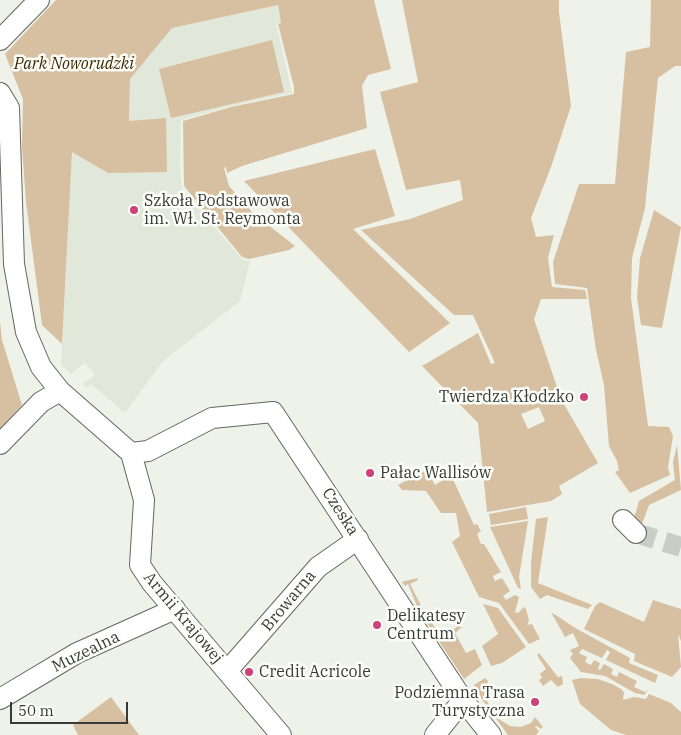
<!DOCTYPE html>
<html>
<head>
<meta charset="utf-8">
<style>
	body { margin:0 }
	#map { position:relative; width:681px; height:735px; overflow:hidden; background:#eef2e9; font-family:"IBM Plex Serif",serif }
	canvas { display:block }
	.scale { position:absolute; left:10px; top:702px; width:118px; height:22px; box-sizing:border-box; border:2px solid #383a37; border-top:0; padding-left:6px; font-size:15px; line-height:18px; white-space:nowrap; color:#383a37; -webkit-text-stroke:4px #fcfff9; paint-order:stroke }
</style>
</head>
<body>
<div id="map">
<canvas width="681" height="735"></canvas>
<div class="scale">50 m</div>
</div>
<script>
const c = document.querySelector('canvas').getContext('2d');
c.lineJoin = 'round';
function fillPath(path, color) { c.fillStyle = color; c.fill(path, 'evenodd'); }
const shape = rows => new Path2D(rows.map(r => 'M' + r).join(''));
function trace(path, color, width, dash) { c.strokeStyle = color; c.lineWidth = width; c.lineCap = dash ? 'butt' : 'round'; c.setLineDash(dash || []); c.stroke(path); }
function label(font, color, halo, rows, align = 'center') {
  c.font = font + ' "IBM Plex Serif",serif'; c.lineWidth = 5; c.setLineDash([]); c.textBaseline = 'middle'; c.strokeStyle = halo; c.fillStyle = color; for (const [text, x, y, turn = 0] of rows) {
    c.save(); c.translate(x, y); c.rotate((+turn || 0) * Math.PI / 180); c.textAlign = isNaN(turn) ? turn : align; if (halo) c.strokeText(text, 0, 0); c.fillText(text, 0, 0); c.restore();
  }
}
const built = shape([
	[277,5,281,23,276,23,292,93,231,106,181,120,180,169,182,189,242,259,250,261,240,301,163,361,125,413,91,384,87,388,83,384,95,374,85,363,71,374,61,365,72,151,108,173,129,121,130,79,172,28]
]);
const green = shape([
	[56,0,374,0,391,69,368,75,362,86,367,128,242,166,227,173,226,167,224,168,229,186,253,213,295,246,289,250,249,259,242,257,184,186,183,121,231,107,294,94,294,87,278,24,281,23,278,5,172,28,130,79,129,121,166,118,167,172,108,173,72,152,62,344,42,325,26,202,22,147,23,99,5,54],
	[402,0,559,0,559,12,571,106,551,167,531,218,536,237,554,235,548,258,552,287,585,290,587,299,541,299,534,319,561,399,598,463,559,486,562,494,551,501,487,512,478,423,422,366,478,333,491,364,495,363,473,315,454,315,361,230,410,219,463,200,460,180,406,190,380,92,418,82],
	[539,407,545,421,528,429,521,414],
	[651,0,681,0,681,66,675,66,658,78,645,208,632,258,631,298,648,426,669,427,673,436,668,467,670,475,630,493,615,472,619,470,617,461,609,446,604,385,596,350,587,288,555,284,553,262,579,184,615,184,626,52,650,47],
	[272,40,284,92,171,118,159,69],
	[375,149,395,216,353,229,450,323,409,352,244,181],
	[654,210,681,227,662,328,641,325,637,297,640,258],
	[0,321,2,340,22,405,0,429],
	[677,445,681,490,649,505,642,524,633,517,635,515,639,501,675,480,673,462],
	[427,470,435,485,451,475,474,525,477,524,481,531,477,534,481,544,484,544,501,572,493,576,495,581,502,578,510,591,503,596,506,600,515,595,519,597,515,612,518,613,524,607,526,609,529,620,527,625,532,624,540,639,529,644,499,603,479,597,452,542,460,536,456,513,441,513,426,491,402,490,398,485],
	[526,507,528,519,491,525,489,514],
	[548,517,538,583,592,605,588,609,547,595,540,599,531,587,531,562,536,519],
	[528,521,519,577,521,589,518,588,490,527],
	[417,578,418,580,410,584,428,619,438,615,440,617,432,623,442,638,458,626,462,627,455,633,466,653,475,649,482,665,464,679,419,611,408,584,405,586,402,582],
	[653,600,681,609,681,641,678,634,681,667,672,677,634,661,635,654,584,629,595,606,600,602,644,622],
	[483,604,498,608,526,647,502,663,491,666,482,646,498,634],
	[551,612,577,629,630,658,629,663,658,675,655,683,606,660,610,652,607,650,602,658,582,649,579,653,587,657,585,662,591,665,594,660,600,663,598,669,600,670,604,664,613,669,611,674,617,677,619,672,637,681,634,687,645,692,648,690,644,695,635,693,605,676,581,672,570,658,573,654,570,650,579,646,573,633,565,637],
	[539,653,558,677,562,676,563,684,558,687,551,680,543,686,539,680,542,678,540,674,546,669,537,655],
	[485,678,488,681,484,696,497,718,510,726,521,727,531,723,535,717,543,727,541,729,537,726,535,727,539,731,536,735,508,735,476,691,474,685],
	[581,678,598,679,612,684,621,689,624,692,623,700,634,697,646,699,649,694,671,703,681,712,681,735,626,735,611,730,580,704,572,680],
	[111,697,139,735,78,735,73,725]
]);
const minorTunnel = shape([
	[636,533,681,547]
]);
const minor = shape([
	[0,40,39,0],
	[0,93,9,108,14,264,26,332,41,367,60,391,131,453],
	[0,444,41,402,60,391],
	[131,453,148,451,212,418,273,412,463,700,491,735],
	[131,453,144,500,140,565,152,583,281,735],
	[623,520,636,533],
	[228,670,318,567,358,539],
	[0,699,77,653,175,609],
	[435,735,463,700]
]);
const markers = [
	[134,210,5,"#cc427a"],
	[584,397,5,"#cc427a"],
	[370,473,5,"#cc427a"],
	[377,625,5,"#cc427a"],
	[249,672,5,"#cc427a"],
	[535,702,5,"#cc427a"]
];
const parkNames = [
	["Park Noworudzki",74,64]
];
const poiNames = [
	["Szkoła Podstawowa",144,201],
	["im. Wł. St. Reymonta",144,219],
	["Twierdza Kłodzko",574,397,"right"],
	["Pałac Wallisów",380,473],
	["Delikatesy",387,616],
	["Centrum",387,634],
	["Credit Acricole",259,672],
	["Podziemna Trasa",525,693,"right"],
	["Turystyczna",525,711,"right"]
];
const streetNames = [
	["Czeska",340,512,57],
	["Browarna",289,601,-50],
	["Armii Krajowej",183,618,50],
	["Muzealna",86,652,-26]
];
fillPath(built, '#e1e8d9');
fillPath(green, '#d6c0a1');
trace(minorTunnel, '#cacdc5', 20, [20, 10]);
trace(minor, '#646860', 22);
trace(minor, '#fff', 20);
for (const [x, y, r, color] of markers) { const dot = new Path2D(); dot.arc(x, y, r, 0, 2 * Math.PI); c.fillStyle = color; c.fill(dot); trace(dot, '#fcfff9', 2); }
label('italic 16px', '#3d2a09', '#fcfff9', parkNames);
label('16px', '#383a37', '#fcfff9', poiNames, 'left');
label('16px', '#383a37', '#fcfff9', streetNames);
</script>
</body>
</html>
